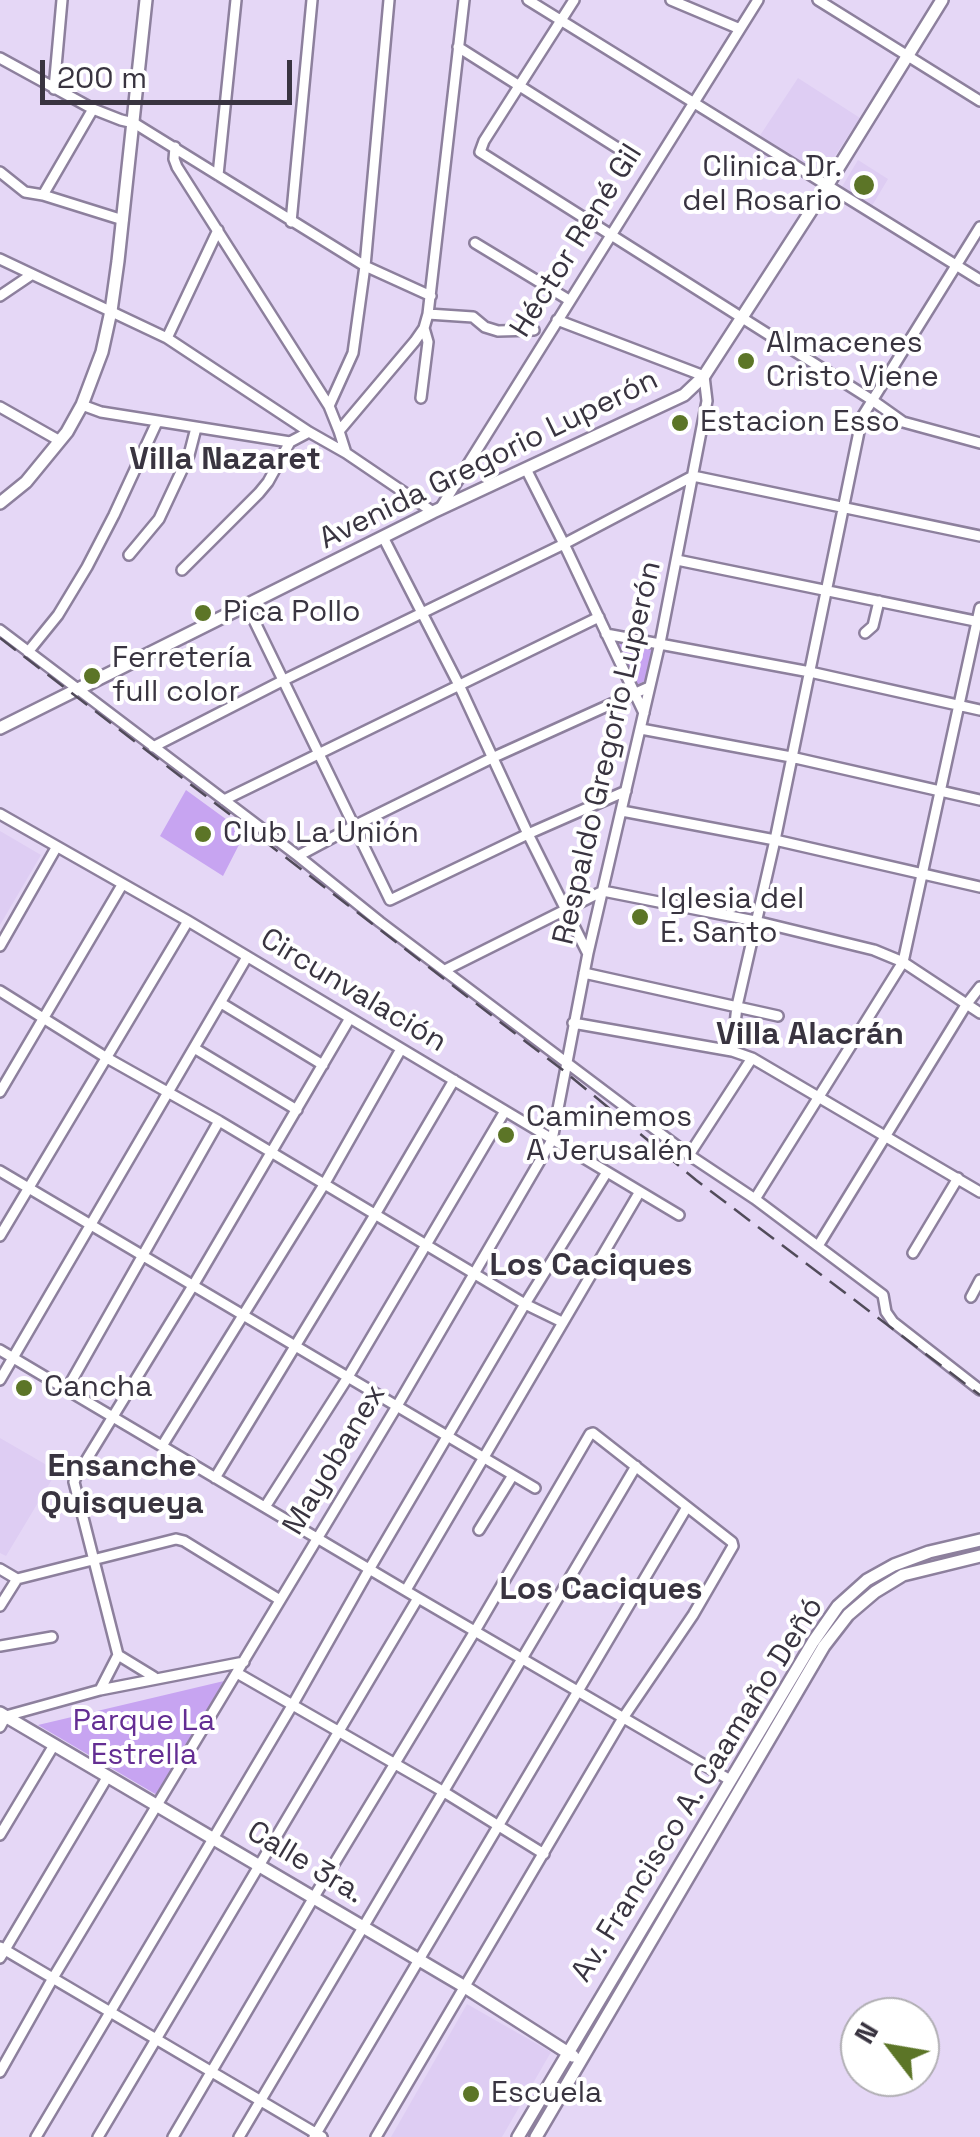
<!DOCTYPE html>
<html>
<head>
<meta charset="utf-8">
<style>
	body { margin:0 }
	#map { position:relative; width:980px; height:2137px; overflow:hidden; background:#e5d7f6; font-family:"Space Grotesk",sans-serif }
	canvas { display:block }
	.north { position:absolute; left:840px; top:1997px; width:100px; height:100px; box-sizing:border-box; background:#fff; border:2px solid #b0aeb3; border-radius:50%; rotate:301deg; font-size:28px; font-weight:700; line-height:40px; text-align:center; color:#393440 }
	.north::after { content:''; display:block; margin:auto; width:35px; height:45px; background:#5c7527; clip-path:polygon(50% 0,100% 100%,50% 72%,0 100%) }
	.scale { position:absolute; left:40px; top:60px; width:252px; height:45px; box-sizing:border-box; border:5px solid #393440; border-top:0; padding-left:12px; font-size:30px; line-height:35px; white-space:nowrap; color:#393440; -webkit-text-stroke:8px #fff; paint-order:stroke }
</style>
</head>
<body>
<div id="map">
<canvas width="980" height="2137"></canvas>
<div class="north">N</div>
<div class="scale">200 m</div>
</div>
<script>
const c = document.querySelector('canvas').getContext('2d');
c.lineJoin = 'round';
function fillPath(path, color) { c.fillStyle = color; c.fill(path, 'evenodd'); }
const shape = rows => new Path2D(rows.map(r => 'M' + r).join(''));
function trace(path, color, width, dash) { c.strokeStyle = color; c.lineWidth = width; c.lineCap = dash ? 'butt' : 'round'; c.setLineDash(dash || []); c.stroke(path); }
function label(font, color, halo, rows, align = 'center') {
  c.font = font + ' "Space Grotesk",sans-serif'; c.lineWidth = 8; c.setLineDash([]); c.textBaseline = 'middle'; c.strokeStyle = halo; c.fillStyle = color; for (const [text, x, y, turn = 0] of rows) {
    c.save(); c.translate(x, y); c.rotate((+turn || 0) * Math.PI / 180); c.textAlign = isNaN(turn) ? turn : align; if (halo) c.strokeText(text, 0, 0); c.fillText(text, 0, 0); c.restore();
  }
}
const built = shape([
	[798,78,860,118,821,177,759,137],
	[858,160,888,179,870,209,840,190],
	[0,831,41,855,0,925],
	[0,1438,57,1471,6,1556,0,1553],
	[467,2004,551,2052,502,2137,391,2137]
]);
const green = shape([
	[615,643,653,648,645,681,634,686],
	[186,790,245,833,223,876,160,836],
	[224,1681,157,1795,38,1725]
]);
const minor = shape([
	[528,0,980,280],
	[574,0,484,141,480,152,872,400,903,422,980,443],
	[671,0,740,29],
	[818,0,980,101],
	[458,47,616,147],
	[0,58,93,109,121,120,134,123,365,266,431,296],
	[54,89,62,0],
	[175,147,174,159,177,167,329,406,339,431],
	[0,172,25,192,43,195,123,220],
	[218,175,236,0],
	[43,195,93,109],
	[291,222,312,0],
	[475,243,569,300],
	[0,259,167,338,309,432,346,453,433,512],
	[0,296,31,275],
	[428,314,473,317,485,327,498,331,534,330],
	[167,338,218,230],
	[421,398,428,342,424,328],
	[82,405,101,412,290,442],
	[329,406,353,353,365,266,389,0],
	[0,407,60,441],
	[346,453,339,431,415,341,424,328,428,314,464,0],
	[526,469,564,544,644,713],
	[440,509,758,0],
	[383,537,459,685,528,834,587,952],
	[129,555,159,519,189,455,196,428],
	[677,560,980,622],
	[182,570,259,493,268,482,290,442,309,432],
	[247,606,390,900,528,834,626,791],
	[0,630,298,856,380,922,689,1155,755,1199,883,1295,886,1312,893,1322,980,1390],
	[865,633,873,626,879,601],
	[606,634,810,672,980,710],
	[28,652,58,615,87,567,114,515,157,422],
	[641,729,791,757,980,800],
	[153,747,284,680,564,544,693,476,980,536],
	[224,800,599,617],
	[622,811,775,840,980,887],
	[0,814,188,921,679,1215],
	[298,856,354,826,492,758,649,687],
	[0,946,56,848],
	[445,970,603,891,755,921,874,950,903,962,980,1013],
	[584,973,778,1016],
	[0,991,107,1058,219,1121,525,1304,562,1322],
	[221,1003,323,1065],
	[573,1023,732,1051,752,1058,980,1192],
	[194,1048,297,1110],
	[732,1051,737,1006,775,840,862,417,980,227],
	[0,1092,122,885],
	[689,1155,752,1058],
	[0,1171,535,1488],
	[755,1199,903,962,980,608],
	[0,1236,188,921],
	[818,1246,966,1005,980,987],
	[913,1253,958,1178],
	[971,1297,980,1280],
	[0,1350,418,1598,730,1780],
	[0,1380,247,957],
	[67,1389,219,1121],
	[162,1446,325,1183,401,1049],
	[215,1478,376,1213,454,1080],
	[265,1507,348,1377,505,1111],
	[479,1530,513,1475],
	[0,1569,17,1579],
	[406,1590,639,1193],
	[0,1606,17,1579,176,1539,184,1541,280,1600],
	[0,1646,52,1637],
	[118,1655,154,1677],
	[237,1673,444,1792,544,1854],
	[100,1690,118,1655,74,1482,76,1477,194,1284,350,1018],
	[0,1727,6,1716,100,1690,244,1662],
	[0,1835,54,1745],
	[0,1947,322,2137],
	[0,1958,108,1776],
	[0,2072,53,1978,397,1406,552,1140,588,953,660,643,707,401,704,376,557,320],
	[36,2137,293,1704,370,1568,525,1304,607,1172],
	[98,2137,418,1598],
	[173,2137,314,1897,475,1631,590,1434,593,1433,732,1542,733,1546,693,1615,623,1718,376,2137],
	[239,2137,636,1466],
	[314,2137,687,1507]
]);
const major = shape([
	[0,503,26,482,67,432,82,405,102,352,111,311,118,261,146,0],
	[0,728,433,512,684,395,704,376,827,186,942,0],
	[0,1713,465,1987,573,2056],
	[518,2137,813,1642,838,1606,867,1580,894,1565,929,1552,980,1540],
	[536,2137,824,1646,848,1615,875,1592,903,1575,980,1556]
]);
const rail = shape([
	[0,638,564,1071,696,1180,980,1395]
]);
const markers = [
	[864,185,12,"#5c7527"],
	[746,361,10,"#5c7527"],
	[680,423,10,"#5c7527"],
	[203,613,10,"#5c7527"],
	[92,676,10,"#5c7527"],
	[203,834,10,"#5c7527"],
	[640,917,10,"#5c7527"],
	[506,1135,10,"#5c7527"],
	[24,1388,10,"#5c7527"],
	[471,2094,10,"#5c7527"]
];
const poiNames = [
	["Clinica Dr.",842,168,"right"],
	["del Rosario",842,202,"right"],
	["Almacenes",766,344],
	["Cristo Viene",766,378],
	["Estacion Esso",700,423],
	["Pica Pollo",223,613],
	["Ferretería",112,659],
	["full color",112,693],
	["Club La Unión",223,834],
	["Iglesia del",660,900],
	["E. Santo",660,934],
	["Caminemos",526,1118],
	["A Jerusalén",526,1152],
	["Cancha",44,1388],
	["Escuela",491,2094]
];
const streetNames = [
	["Héctor René Gil",577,241,-58],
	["Avenida Gregorio Luperón",489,460,-26],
	["Respaldo Gregorio Luperón",608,753,-77],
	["Circunvalación",353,991,31],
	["Mayobanex",335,1460,-59],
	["Av. Francisco A. Caamaño Deñó",698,1790,-58],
	["Calle 3ra.",305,1863,31]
];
const parkNames = [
	["Parque La",144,1722],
	["Estrella",144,1756]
];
const neighbourhoodNames = [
	["Villa Nazaret",225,460],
	["Villa Alacrán",810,1035],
	["Los Caciques",591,1266],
	["Ensanche",122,1467],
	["Quisqueya",122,1504],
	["Los Caciques",601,1590]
];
fillPath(built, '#decdf3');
fillPath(green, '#c7a4f1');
trace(minor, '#8d809d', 14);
trace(major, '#8d809d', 16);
trace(minor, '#fff', 9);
trace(major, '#fff', 11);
trace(rail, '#514b5a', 2.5, [20, 10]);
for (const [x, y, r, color] of markers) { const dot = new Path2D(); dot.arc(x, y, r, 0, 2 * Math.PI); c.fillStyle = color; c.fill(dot); trace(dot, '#fff', 4); }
label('30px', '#393440', '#fff', poiNames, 'left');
label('30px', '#393440', '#fff', streetNames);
label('30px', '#642e93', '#fff', parkNames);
label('bold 32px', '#393440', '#fff', neighbourhoodNames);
</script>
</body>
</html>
